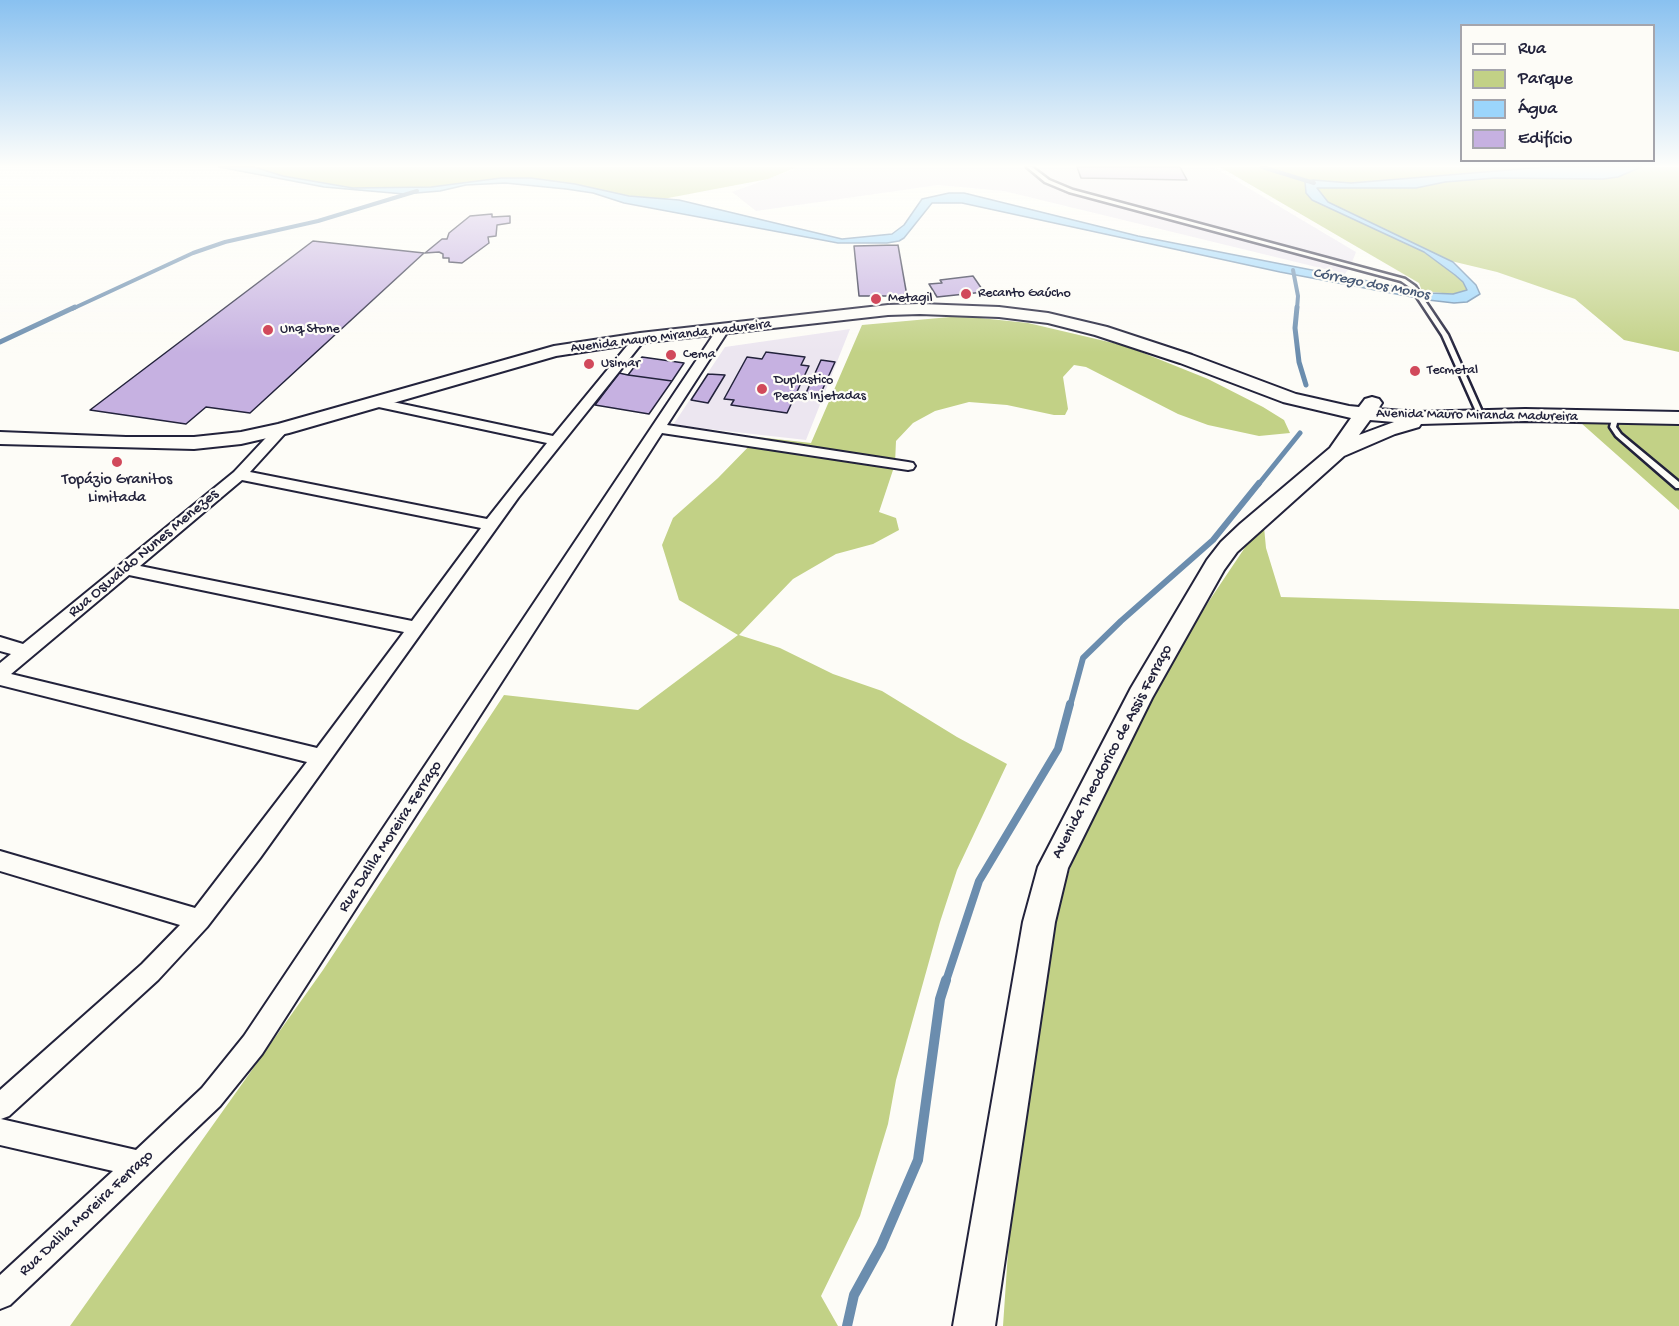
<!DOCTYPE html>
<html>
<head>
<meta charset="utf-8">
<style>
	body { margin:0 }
	#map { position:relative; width:1679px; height:1326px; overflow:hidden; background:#fdfcf7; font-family:"Gochi Hand",sans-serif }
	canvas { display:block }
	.legend { position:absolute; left:1460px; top:24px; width:195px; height:138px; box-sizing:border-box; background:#fdfcf7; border:2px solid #a5a5ac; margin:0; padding:8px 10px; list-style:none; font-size:18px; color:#22223b }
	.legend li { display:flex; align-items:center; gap:12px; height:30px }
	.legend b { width:30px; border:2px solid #a5a5ac }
</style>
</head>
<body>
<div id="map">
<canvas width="1679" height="1326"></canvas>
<ul class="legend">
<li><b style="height:8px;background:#fdfcf7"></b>Rua</li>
<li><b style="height:16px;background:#c2d186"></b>Parque</li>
<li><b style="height:16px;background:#9bd5fb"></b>Água</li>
<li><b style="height:16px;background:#c6b1e1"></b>Edifício</li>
</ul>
</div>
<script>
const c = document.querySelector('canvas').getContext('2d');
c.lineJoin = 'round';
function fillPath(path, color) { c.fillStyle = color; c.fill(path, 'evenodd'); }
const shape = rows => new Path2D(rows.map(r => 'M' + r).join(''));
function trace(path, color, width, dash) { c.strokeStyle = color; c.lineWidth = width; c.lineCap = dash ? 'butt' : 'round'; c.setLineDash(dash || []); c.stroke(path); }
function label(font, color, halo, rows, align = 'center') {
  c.font = font + ' "Gochi Hand",sans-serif'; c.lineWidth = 4.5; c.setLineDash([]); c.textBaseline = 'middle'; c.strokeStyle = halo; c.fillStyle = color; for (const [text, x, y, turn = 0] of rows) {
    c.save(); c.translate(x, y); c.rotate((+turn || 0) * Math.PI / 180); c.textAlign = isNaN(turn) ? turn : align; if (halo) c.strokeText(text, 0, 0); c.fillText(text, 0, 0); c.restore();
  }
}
const built = shape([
	[801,167,1213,167,1356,252,1351,265,1345,274,1004,191,938,185,756,211,732,192],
	[850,329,806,440,673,425,725,347]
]);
const green = shape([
	[254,167,797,167,768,179,663,199,629,196,575,184,531,178,500,178,431,187,353,188,283,176],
	[1220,167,1545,167,1351,183,1313,180,1312,200,1424,252,1455,275,1463,282,1467,290,1453,294,1422,291,1419,283],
	[1641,167,1679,167,1679,352,1624,340,1575,299,1497,272,1451,261,1328,202,1317,188,1416,188,1445,182,1495,178,1603,179,1618,177],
	[961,316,1028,323,1126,346,1208,379,1263,407,1284,420,1290,433,1259,436,1208,425,1178,414,1086,367,1074,365,1063,377,1068,409,1065,415,1054,415,1007,405,969,402,935,411,913,423,896,441,895,464,879,512,896,518,899,530,873,544,836,554,793,579,739,635,780,648,833,674,882,691,957,737,1007,764,957,870,940,922,896,1080,888,1124,860,1216,821,1296,838,1326,70,1326,323,970,504,695,638,710,738,635,679,600,662,545,673,518,718,478,758,437,811,443,862,325],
	[1581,423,1679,424,1679,510],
	[1264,527,1266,548,1281,597,1679,609,1679,1326,1003,1326,1013,1178,1041,970,1061,895,1085,825,1138,717,1209,601,1254,534]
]);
const water = shape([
	[219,167,254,167,283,176,353,188,431,187,501,178,531,178,575,184,629,196,679,200,842,239,892,234,904,225,922,199,949,193,964,193,1138,236,1368,281,1430,293,1453,294,1467,290,1463,282,1455,275,1424,252,1312,200,1306,193,1305,182,1313,180,1351,183,1545,167,1641,167,1618,177,1603,179,1495,178,1445,182,1416,188,1317,188,1328,202,1453,262,1476,285,1480,294,1467,302,1454,303,1428,300,1280,272,962,203,932,203,904,238,899,241,887,243,838,243,624,203,593,193,566,189,505,183,466,185,440,191,404,194,324,187,219,167]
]);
const streamFar4 = shape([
	[1262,167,1314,183],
	[1293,270,1298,296,1297,309],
	[72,309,193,253,225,242,318,221,417,191]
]);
const streamFar3 = shape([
	[1297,307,1295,328,1299,362,1306,385],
	[0,342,75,307],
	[1258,485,1300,433]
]);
const streamFar2 = shape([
	[1070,706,1083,658,1121,621,1213,540,1259,483]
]);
const streamFar1 = shape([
	[946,981,979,881,1058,749,1070,704]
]);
const stream = shape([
	[847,1326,854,1295,881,1246,918,1160,940,999,946,980]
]);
const building = shape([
	[1077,167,1180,167,1187,180,1081,178,1077,167],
	[492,214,492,217,510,216,510,223,497,225,496,236,488,237,489,243,462,263,449,262,449,258,443,258,443,254,439,252,425,253,442,239,447,239,449,233,470,216,492,214],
	[313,241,424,253,250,413,206,407,186,424,90,410,313,241],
	[898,245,907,296,859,296,854,246,898,245],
	[973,276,984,292,937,297,929,284,942,283,940,280,973,276],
	[766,352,805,357,801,365,809,366,787,413,731,405,734,400,724,399,747,357,762,359,766,352],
	[642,357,684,363,672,381,628,375,642,357],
	[821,360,835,362,820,395,806,393,821,360],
	[619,373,628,375,672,381,649,414,595,405,619,373],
	[708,374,725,375,708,403,691,400,708,374]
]);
const lane = shape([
	[1027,167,1032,167,1049,180,1073,190,1405,279,1415,286,1448,335,1484,416,1481,418,1478,416,1442,335,1411,288,1401,281,1069,192,1045,182,1027,167],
	[1616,413,1619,415,1616,427,1621,434,1679,482,1679,488,1676,488,1616,436,1610,427,1613,415,1616,413]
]);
const street = shape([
	[722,327,728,331,667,425,908,462,913,463,915,466,913,469,908,470,662,433,262,1054,220,1106,10,1305,0,1309,0,1275,113,1171,0,1145,0,1090,142,964,180,925,0,871,0,851,195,908,307,762,0,685,0,663,11,654,0,651,0,637,23,644,234,472,277,426,282,425,289,429,250,472,487,519,547,443,374,406,367,402,369,399,374,398,553,436,636,335,640,334,646,338,518,498,260,858,207,927,158,980,9,1116,1,1119,136,1150,202,1088,244,1036,716,331,722,327],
	[242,480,481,528,412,621,140,566,242,480],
	[129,575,404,632,317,748,11,674,129,575]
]);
const secondary = shape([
	[920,304,999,307,1048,313,1107,327,1192,355,1296,394,1349,406,1359,407,1365,399,1372,397,1379,399,1382,403,1378,409,1416,412,1525,409,1679,412,1679,424,1525,421,1421,424,1419,427,1395,434,1344,456,1237,552,1224,570,1152,698,1068,868,1055,922,995,1326,953,1326,1023,922,1038,867,1131,688,1207,560,1221,542,1240,524,1330,448,1351,418,1283,402,1180,363,1095,335,1048,323,999,317,920,314,888,315,640,343,556,356,289,433,241,444,194,449,0,444,0,432,126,437,194,437,241,432,278,424,554,346,640,333,888,305,920,304],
	[1370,420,1394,422,1359,435,1370,420]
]);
const markers = [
	[966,294,6,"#d1495b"],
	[876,299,6,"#d1495b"],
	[268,330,6,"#d1495b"],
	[671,355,6,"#d1495b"],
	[589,364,6,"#d1495b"],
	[1415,371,6,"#d1495b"],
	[762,389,6,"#d1495b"],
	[117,462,6,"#d1495b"]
];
const farPoinames = [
	["Recanto Gaúcho",978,294],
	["Metagil",888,299],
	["Unq Stone",280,330],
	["Cema",683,355],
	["Usimar",601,364],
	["Tecmetal",1427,371],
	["Duplastico",774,381],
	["Peças Injetadas",774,397]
];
const farStreetnames = [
	["Avenida Mauro Miranda Madureira",671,337,-7],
	["Avenida Mauro Miranda Madureira",1477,416,1]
];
const farWaternames = [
	["Córrego dos Monos",1371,285,11]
];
const poiNames = [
	["Topázio Granitos",117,481],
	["Limitada",117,499]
];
const streetNames = [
	["Rua Oswaldo Nunes Menezes",144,554,-40],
	["Avenida Theodorico de Assis Ferraço",1113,752,-62],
	["Rua Dalila Moreira Ferraço",391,837,-57],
	["Rua Dalila Moreira Ferraço",87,1214,-43]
];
fillPath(built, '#ece6f0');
fillPath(green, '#c2d186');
fillPath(water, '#9bd5fb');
trace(water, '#6b8dae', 1.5);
trace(streamFar4, '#6b8dae', 4);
trace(streamFar3, '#6b8dae', 5);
trace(streamFar2, '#6b8dae', 6);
trace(streamFar1, '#6b8dae', 8);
trace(stream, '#6b8dae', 10);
fillPath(building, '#c6b1e1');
trace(building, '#22223b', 1.5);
trace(lane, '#22223b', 5);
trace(street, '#22223b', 4);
trace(secondary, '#22223b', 4);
fillPath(lane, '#fdfcf7');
fillPath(street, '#fdfcf7');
fillPath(secondary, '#fdfcf7');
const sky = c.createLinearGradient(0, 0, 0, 353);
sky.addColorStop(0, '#89c1f0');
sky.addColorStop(0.47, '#fefefb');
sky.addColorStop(1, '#fefefb00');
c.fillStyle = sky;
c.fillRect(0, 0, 1679, 353);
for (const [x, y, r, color] of markers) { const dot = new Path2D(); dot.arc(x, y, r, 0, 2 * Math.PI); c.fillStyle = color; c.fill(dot); trace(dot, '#fdfcf7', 2); }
label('14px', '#22223b', '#fdfcf7', farPoinames, 'left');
label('14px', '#22223b', '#fdfcf7', farStreetnames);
label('italic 15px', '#465875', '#fdfcf7', farWaternames);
label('16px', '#22223b', '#fdfcf7', poiNames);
label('16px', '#22223b', '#fdfcf7', streetNames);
</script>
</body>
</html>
